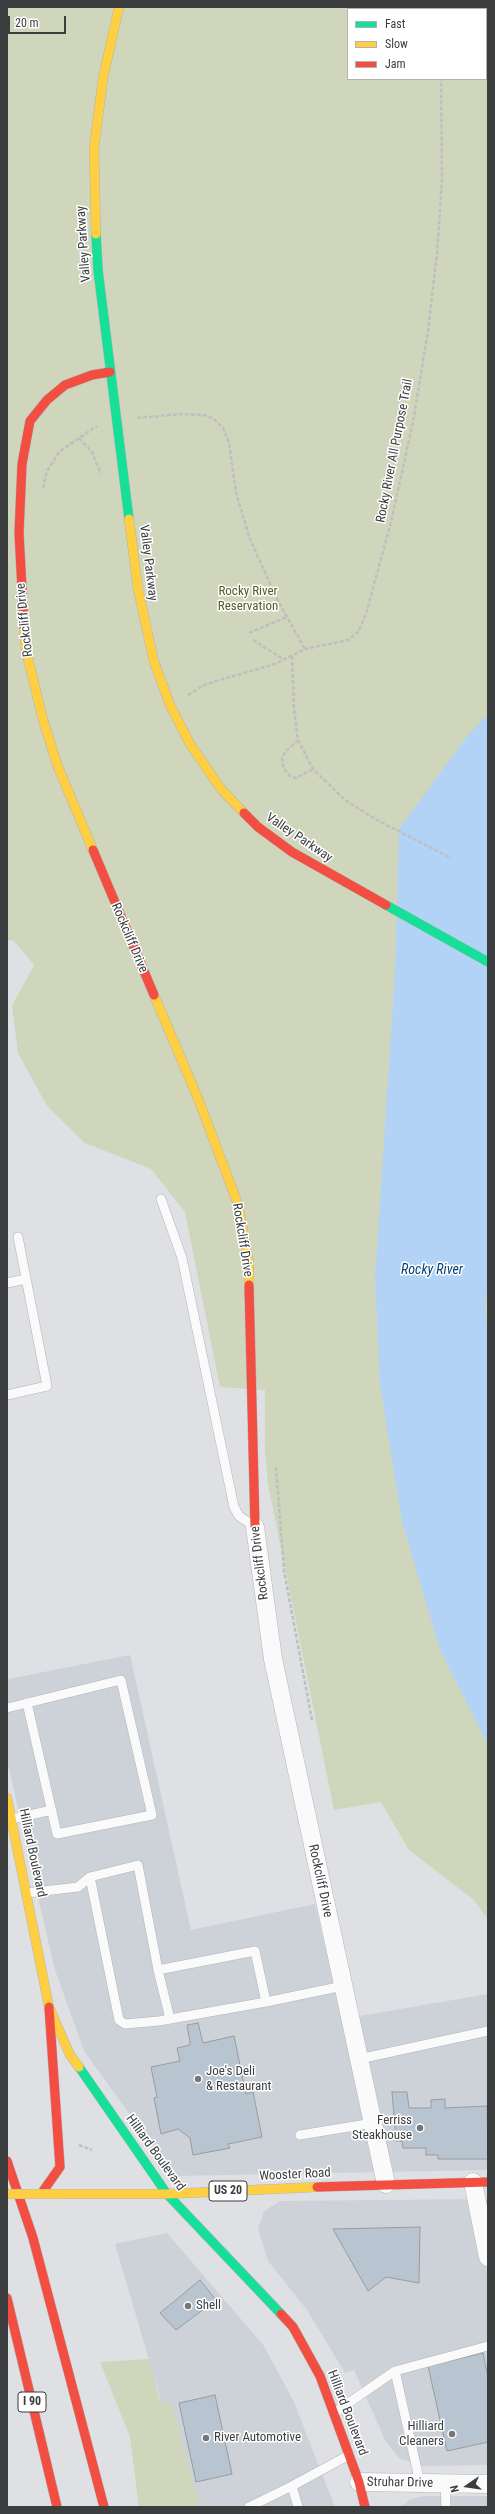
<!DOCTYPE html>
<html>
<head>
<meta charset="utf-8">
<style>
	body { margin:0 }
	#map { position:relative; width:495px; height:2514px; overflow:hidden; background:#dee0e3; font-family:"Roboto Condensed",sans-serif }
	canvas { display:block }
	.frame { position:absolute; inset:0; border:8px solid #3b3d3f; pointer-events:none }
	.legend { position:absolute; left:347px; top:8px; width:140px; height:72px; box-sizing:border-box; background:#fff; border:1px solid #b1b1b2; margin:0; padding:5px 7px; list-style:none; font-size:12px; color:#3b3d3f }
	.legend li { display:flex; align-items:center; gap:8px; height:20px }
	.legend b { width:20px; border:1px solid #b1b1b2 }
	.north { position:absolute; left:447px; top:2466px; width:40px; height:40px; -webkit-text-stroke:3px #fff; paint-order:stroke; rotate:257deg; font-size:11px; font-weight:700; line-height:16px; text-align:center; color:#3b3d3f }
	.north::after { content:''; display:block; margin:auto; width:14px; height:18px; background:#3b3d3f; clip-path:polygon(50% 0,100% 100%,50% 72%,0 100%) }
	.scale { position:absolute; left:8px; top:16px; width:58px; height:18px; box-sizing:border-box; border:2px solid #3b3d3f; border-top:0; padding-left:5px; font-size:12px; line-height:14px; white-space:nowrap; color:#3b3d3f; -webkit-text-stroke:3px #fff; paint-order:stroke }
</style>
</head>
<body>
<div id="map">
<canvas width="495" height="2514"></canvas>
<div class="frame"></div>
<ul class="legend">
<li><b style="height:5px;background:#16e098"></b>Fast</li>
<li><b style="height:5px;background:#ffcf43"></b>Slow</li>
<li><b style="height:5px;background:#f24e42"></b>Jam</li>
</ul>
<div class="north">N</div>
<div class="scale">20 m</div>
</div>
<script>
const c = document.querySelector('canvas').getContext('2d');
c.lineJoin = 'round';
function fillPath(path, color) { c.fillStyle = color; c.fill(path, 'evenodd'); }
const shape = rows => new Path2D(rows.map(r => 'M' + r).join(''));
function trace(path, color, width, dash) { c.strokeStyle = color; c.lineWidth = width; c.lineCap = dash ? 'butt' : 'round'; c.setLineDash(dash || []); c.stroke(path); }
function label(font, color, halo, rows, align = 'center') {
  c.font = font + ' "Roboto Condensed",sans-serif'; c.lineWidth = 3; c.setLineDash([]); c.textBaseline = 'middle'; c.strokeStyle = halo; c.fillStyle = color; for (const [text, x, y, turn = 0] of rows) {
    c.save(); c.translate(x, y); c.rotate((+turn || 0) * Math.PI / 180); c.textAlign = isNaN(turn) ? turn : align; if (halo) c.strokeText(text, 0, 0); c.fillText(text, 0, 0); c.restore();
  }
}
const built = shape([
	[130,1655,191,1930,315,1904,342,2019,488,1994,488,2170,174,2176,84,2051,54,1967,7,1760,8,1679],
	[488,2199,488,2465,422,2466,399,2458,386,2442,354,2370,345,2373,307,2310,268,2261,258,2229,264,2211,280,2201],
	[167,2233,264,2346,293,2400,335,2507,200,2507,185,2454,161,2401,115,2244],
	[425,2496,488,2496,488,2507,400,2507,411,2499]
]);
const green = shape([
	[7,7,488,7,488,1920,474,1900,409,1850,381,1802,334,1810,268,1484,265,1453,265,1390,220,1387,185,1212,151,1169,85,1143,47,1106,18,1053,12,1006,34,965,13,940,7,941],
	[348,9,486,9,486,79,348,79],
	[149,2359,160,2401,172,2404,200,2507,139,2507,130,2437,100,2362]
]);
const water = shape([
	[488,714,488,1283,485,1307,488,1339,488,1745,440,1650,402,1522,380,1384,375,1278,395,972,399,829,465,739]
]);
const building = shape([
	[198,2023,203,2043,234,2036,246,2094,253,2092,262,2137,228,2144,230,2148,193,2155,190,2138,178,2129,161,2134,154,2098,157,2097,151,2067,180,2061,177,2048,190,2045,190,2042,187,2025,198,2023],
	[392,2092,407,2092,409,2108,431,2108,431,2100,445,2099,445,2108,487,2106,488,2159,438,2159,438,2155,426,2155,426,2148,403,2148,402,2141,396,2141,392,2092],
	[420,2227,419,2283,386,2277,368,2291,333,2229,420,2227],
	[200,2280,216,2300,176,2330,160,2313,200,2280],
	[483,2353,488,2377,488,2442,447,2451,428,2366,483,2353],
	[215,2395,232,2474,196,2482,179,2403,215,2395]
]);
const path = shape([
	[435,7,436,9],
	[137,418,182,414,204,415,214,419,223,428,229,442,236,493,250,539,277,599,305,649],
	[79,438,92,452,101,474],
	[43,488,47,471,60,451,97,426],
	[249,633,287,617],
	[253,640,283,659],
	[292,656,294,709,298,740,313,769,345,800,377,820,451,858],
	[188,695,206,684,275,664,305,649,348,640,358,632,366,614,391,522,413,422,428,331,437,253,442,181,441,79],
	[298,740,286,751,282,758,284,769,290,776,296,778,313,769],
	[276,1467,284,1571,312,1720],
	[79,2145,92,2150]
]);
const lane = shape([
	[161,1199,182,1258,234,1507,239,1516,254,1526],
	[7,1283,26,1279],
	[7,1395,47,1386,18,1237],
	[7,1708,121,1680,152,1815,57,1834,27,1703],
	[12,1819,52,1810],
	[27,1893,78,1887,90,1877,138,1865,158,1970,255,1951,266,2002,159,2021,125,2024,119,2020,90,1877],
	[158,1970,170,2019],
	[266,2002,343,1986],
	[359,2059,488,2031],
	[300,2135,373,2123],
	[395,2371,420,2483],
	[334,2413,395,2371,488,2346],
	[445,2483,446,2507],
	[249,2507,292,2486],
	[298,2507,292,2486,349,2455]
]);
const street = shape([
	[255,1527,273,1659,386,2184],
	[473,2182,488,2257],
	[359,2482,488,2484]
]);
const fast = shape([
	[96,234,98,270,129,519],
	[386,905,488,962],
	[79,2067,167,2194,281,2314]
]);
const slow = shape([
	[96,234,94,148,103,78,119,7],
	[129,519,138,589,154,662,170,705,190,744,221,789,244,813],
	[24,626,26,650,43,720,58,767,93,850],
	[154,995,199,1101,238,1204,249,1263,249,1285],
	[7,1798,49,2007,70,2055,79,2067],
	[61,2194,167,2194,317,2187]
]);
const jam = shape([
	[24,626,19,533,22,464,30,421,47,400,65,385,92,375,110,372],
	[244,813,258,827,292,852,386,905],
	[93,850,154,995],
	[249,1285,255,1527],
	[7,2161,33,2238,104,2507],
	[317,2187,488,2182],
	[41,2194,60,2167,49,2007],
	[7,2298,57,2507],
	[281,2314,293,2327,320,2376,359,2482,365,2507]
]);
const slowBridge = shape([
	[7,2194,61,2194]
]);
const markers = [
	[198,2079,4,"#747678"],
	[420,2128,4,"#747678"],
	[188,2306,4,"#747678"],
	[452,2434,4,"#747678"],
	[206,2438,4,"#747678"]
];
const shields = [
	[228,2191,38],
	[32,2402,28]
];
const shieldNames = [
	["US 20",228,2191],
	["I 90",32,2402]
];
const streetNames = [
	["Valley Parkway",84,244,-94],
	["Rocky River All Purpose Trail",395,451,-79],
	["Valley Parkway",148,563,83],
	["Rockcliff Drive",25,620,-96],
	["Valley Parkway",299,838,34],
	["Rockcliff Drive",129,938,67],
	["Rockcliff Drive",242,1240,81],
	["Rockcliff Drive",260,1563,-97],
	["Hilliard Boulevard",32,1853,78],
	["Rockcliff Drive",320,1881,78],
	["Hilliard Boulevard",155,2153,54],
	["Wooster Road",295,2175,-3],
	["Hilliard Boulevard",347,2413,69],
	["Struhar Drive",400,2483,1]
];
const parkNames = [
	["Rocky River",248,592],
	["Reservation",248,607]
];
const poiNames = [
	["Joe's Deli",206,2072],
	["& Restaurant",206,2087],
	["Ferriss",412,2121,"right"],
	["Steakhouse",412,2136,"right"],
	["Shell",196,2306],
	["Hilliard",444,2427,"right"],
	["Cleaners",444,2442,"right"],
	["River Automotive",214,2438]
];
const waterNames = [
	["Rocky River",432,1270]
];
fillPath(built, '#ccd2d8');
fillPath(green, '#d0d6bb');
fillPath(water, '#b3d3f6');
fillPath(building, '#b9c4d1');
trace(building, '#9a9c9e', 1);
trace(lane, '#b3b4b6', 10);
trace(street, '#b3b4b6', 19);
trace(fast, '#b3b4b6', 10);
trace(slow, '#b3b4b6', 10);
trace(jam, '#b3b4b6', 10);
trace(path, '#bfbfc0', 2.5, [4, 2]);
trace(lane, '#fafafb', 9);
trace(street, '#fafafb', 18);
trace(fast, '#16e098', 9);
trace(slow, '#ffcf43', 9);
trace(jam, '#f24e42', 9);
trace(slowBridge, '#babbbc', 10, []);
trace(slowBridge, '#ffcf43', 9);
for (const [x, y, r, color] of markers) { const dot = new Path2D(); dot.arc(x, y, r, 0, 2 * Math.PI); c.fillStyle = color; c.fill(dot); trace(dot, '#fff', 1.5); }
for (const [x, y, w] of shields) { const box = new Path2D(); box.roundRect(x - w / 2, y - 10, w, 20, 3); c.fillStyle = '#fff'; c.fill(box); trace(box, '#3b3d3f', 1); }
label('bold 12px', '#3b3d3f', null, shieldNames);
label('13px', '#3b3d3f', '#fff', streetNames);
label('13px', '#545c22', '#fff', parkNames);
label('13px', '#3b3d3f', '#fff', poiNames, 'left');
label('italic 14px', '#024479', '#fff', waterNames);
</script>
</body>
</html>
